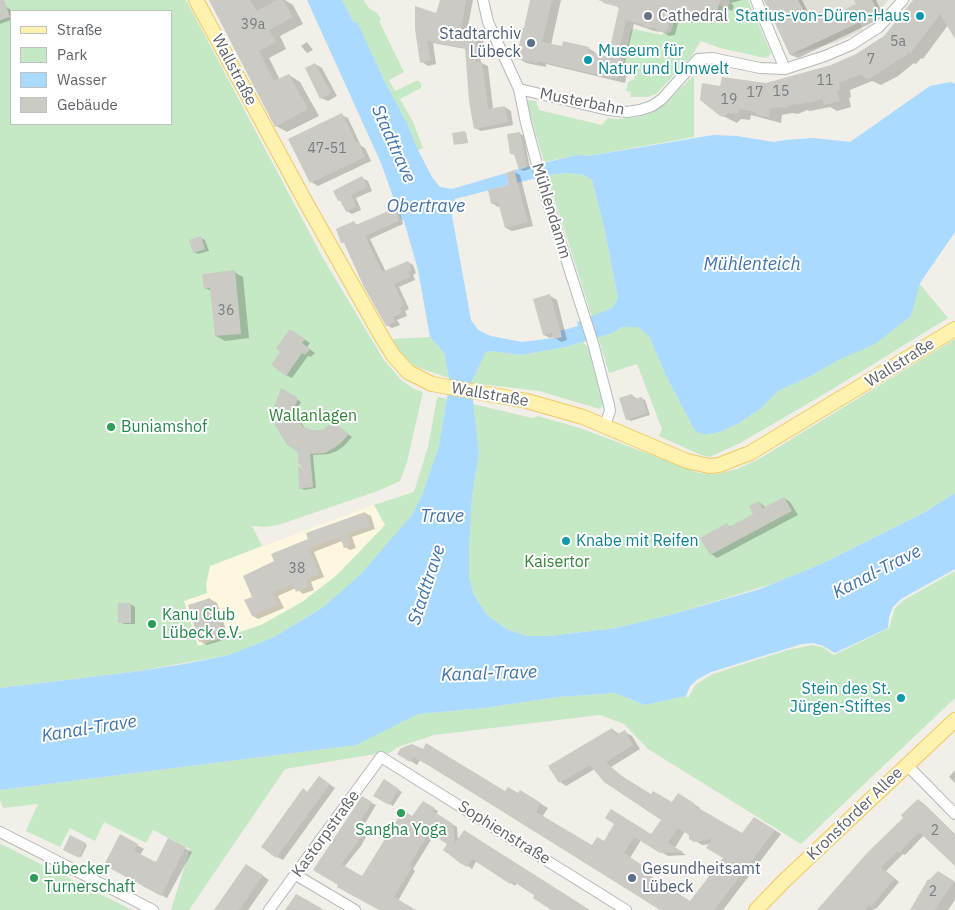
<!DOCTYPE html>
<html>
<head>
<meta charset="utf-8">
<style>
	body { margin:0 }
	#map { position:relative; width:955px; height:910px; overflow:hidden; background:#f1efe8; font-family:"IBM Plex Sans",sans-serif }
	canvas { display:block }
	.legend { position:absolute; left:10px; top:10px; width:162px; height:115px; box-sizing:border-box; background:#fff; border:1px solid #bfc1c3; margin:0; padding:6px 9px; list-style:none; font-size:15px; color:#5f6368 }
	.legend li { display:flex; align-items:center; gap:10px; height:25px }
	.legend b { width:25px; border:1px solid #bfc1c3 }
</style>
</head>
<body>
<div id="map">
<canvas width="955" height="910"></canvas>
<ul class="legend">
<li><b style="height:6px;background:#fff2af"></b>Straße</li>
<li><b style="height:14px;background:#c5e8c5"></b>Park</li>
<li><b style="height:14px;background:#aadaff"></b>Wasser</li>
<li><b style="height:14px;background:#cccac5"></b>Gebäude</li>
</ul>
</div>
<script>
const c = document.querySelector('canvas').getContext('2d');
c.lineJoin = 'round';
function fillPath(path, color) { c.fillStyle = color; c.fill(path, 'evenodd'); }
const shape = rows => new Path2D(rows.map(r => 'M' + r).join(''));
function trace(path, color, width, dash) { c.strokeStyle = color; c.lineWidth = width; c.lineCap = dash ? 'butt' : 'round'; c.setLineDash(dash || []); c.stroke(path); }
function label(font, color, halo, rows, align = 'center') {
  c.font = font + ' "IBM Plex Sans",sans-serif'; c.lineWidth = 4; c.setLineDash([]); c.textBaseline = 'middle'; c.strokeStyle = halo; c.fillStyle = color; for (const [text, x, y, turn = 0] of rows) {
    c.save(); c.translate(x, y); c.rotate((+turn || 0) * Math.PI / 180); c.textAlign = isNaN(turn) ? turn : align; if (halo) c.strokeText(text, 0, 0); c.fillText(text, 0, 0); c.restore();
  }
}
const commercial = shape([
	[374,505,386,525,337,575,302,602,261,625,198,646,184,601,206,593,206,585,210,566]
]);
const education = shape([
	[764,0,888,0,879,13,860,22,863,30,837,42,790,55]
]);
const green = shape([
	[0,0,186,0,324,260,384,360,401,380,414,389,423,392,407,462,400,481,378,491,278,525,265,527,252,526,262,546,210,566,206,585,207,593,184,601,198,646,261,625,302,602,337,575,385,525,374,505,414,492,428,447,437,398,439,397,447,399,438,449,422,495,411,516,394,537,362,574,322,608,274,637,229,655,133,672,0,688],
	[11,11,171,11,171,124,11,124],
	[342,0,363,0,369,8,378,14,381,20,379,21,404,72,389,80,395,91,416,81,419,81,421,85,421,88,400,99,413,122,423,148,418,150,407,123,384,80,357,23,354,23],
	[730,0,748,0,771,53,768,57,765,58,720,48,701,41,691,57,656,94,648,97,630,97,631,92,626,91,628,82,634,79,636,68,634,68,626,71,622,70,631,30,634,29,661,35,671,32,675,17,683,19,688,13,696,15,706,12,716,15,719,5,724,7,729,5],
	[694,75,694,137,589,156,577,155,544,162,526,100,536,101,539,110,602,125,608,118,618,119,639,117,655,110,665,104],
	[569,173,584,175,592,180,604,227,618,298,612,308,592,317,547,175],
	[919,283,948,318,831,390,742,442,710,457,701,455,659,436,662,429,637,364,609,373,598,337,613,333,622,327,639,327,649,336,666,376,695,431,704,435,720,432,739,423,760,409,778,391,811,376,911,316],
	[430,337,444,353,449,378,414,366,400,352,391,339],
	[955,339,955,493,925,512,821,564,775,583,670,615,616,628,549,636,527,636,508,630,487,615,474,595,469,577,469,552,472,497,479,453,473,404,532,418,538,416,580,428,699,473,716,474,737,469,759,459],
	[583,342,588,348,603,405,600,409,539,391,471,383,486,352,491,351,521,355,566,347],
	[955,571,955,698,801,844,648,749,624,724,600,715,434,735,398,747,389,753,369,755,285,769,189,910,171,910,190,849,153,830,146,843,104,822,95,841,70,828,60,847,26,831,38,804,3,808,0,800,0,790,355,745,418,714,484,708,558,697,615,693,645,705,686,696,688,698,696,684,713,674,787,650,812,645,822,647,834,655,889,628,895,608,904,600],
	[0,844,3,845,132,910,0,910]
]);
const water = shape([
	[307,0,342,0,354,23,357,22,384,80,407,123,418,150,432,177,440,187,452,189,506,173,509,185,455,199,451,210,471,320,478,330,491,336,522,342,561,337,560,331,578,326,577,322,612,308,618,298,604,227,592,180,584,175,569,173,547,175,517,183,514,170,577,155,589,156,713,135,737,136,774,142,785,140,813,138,850,142,930,86,951,82,955,84,955,232,920,283,911,316,875,344,838,360,811,376,778,391,760,409,739,423,720,432,704,435,695,431,666,376,649,336,638,327,622,327,613,333,566,347,521,355,491,351,486,352,471,383,479,453,472,497,469,552,469,577,474,595,487,615,508,630,527,636,549,636,616,628,670,615,760,589,821,564,925,512,955,493,955,569,901,599,893,607,889,617,888,628,835,653,823,646,813,643,802,644,711,672,698,679,690,686,686,696,645,705,615,693,558,697,484,708,418,714,356,745,0,790,0,688,133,672,184,664,229,655,274,637,322,608,361,574,411,516,422,495,438,449,447,399,449,378,444,353,430,337,418,270,404,221,401,219,381,163]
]);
const shadow = shape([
	[211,0,285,0,293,5,303,24,280,36,286,49,269,58,280,80,289,75,300,82,319,116,287,132,276,126],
	[441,0,473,0,467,31,478,34,484,37,480,54,481,63,488,66,493,109,505,107,511,111,513,125,481,131,475,128,466,49,433,43,436,64,428,66,422,62,416,29,437,15],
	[531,0,561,0,551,45,563,48,588,48,596,53,596,55,609,58,620,9,614,4,598,0,742,0,731,3,734,6,732,11,727,9,725,19,715,16,705,19,697,17,692,23,679,19,675,35,669,36,662,32,654,31,634,24,625,63,629,66,625,83,546,64,546,67,526,63,518,58],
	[765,0,802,0,810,16,820,12,826,16,827,19,858,4,856,0,876,0,884,17,798,58,791,55],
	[915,0,955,0,955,38,948,25,923,59,921,58,916,64,914,63,898,76,881,85,872,81,850,90,851,97,849,98,851,107,837,111,830,107,810,111,807,110,798,114,792,113,782,115,781,123,751,115,750,120,741,119,737,123,721,115,721,87,766,84,831,66,857,55,885,37],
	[6,7,10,9,11,20,0,24,0,9],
	[307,42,313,50,307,53,301,46],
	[315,64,322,68,337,96,328,101,321,98],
	[342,115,348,118,361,146,365,148,371,161,318,186,311,182],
	[465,132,466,133,468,143,455,144],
	[520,134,524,136,530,169,523,171,520,169,516,155,511,154],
	[514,172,520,175,533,226,512,231,506,228,501,206,498,207,492,203,510,186],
	[362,178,368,181,372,191,356,198,361,210,352,214,347,211,343,203,339,200],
	[395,209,400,212,403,224,370,239,386,272,408,262,413,265,416,273,413,275,415,280,399,287,409,309,405,311,407,316,397,320,400,325,392,328,387,325,346,244,342,242,354,223,359,225],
	[201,238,205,240,209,251,198,254,194,252],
	[234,272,243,277,249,338,225,341,216,336,212,291,205,288],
	[550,296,557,300,567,340,561,342,554,337,550,338,544,335],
	[296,334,310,343,307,347,315,353,311,357,308,356,292,378,286,375],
	[282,390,301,402,298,408,299,419,306,430,319,432,337,425,352,437,344,446,337,451,329,454,313,455,316,488,304,490,301,488,307,473,299,451],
	[632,395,637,399,641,398,645,400,650,415,631,421,627,419],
	[784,498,790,502,798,515,717,558,711,554,727,525,731,527,755,514,759,502,766,508],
	[365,513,371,516,375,529,352,537,356,548,350,550,345,547,342,541,314,552,324,577,311,582,314,590,303,594,296,588,278,596,284,608,258,619,253,616,254,597,276,562,310,540],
	[210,599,217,603,229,638,207,645,201,642,189,606],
	[131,604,135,607,135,624,124,624,120,622],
	[612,729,619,734,625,732,632,736,640,749,611,767,624,778,651,795,672,804,678,794,700,808,699,810,742,835,754,818,781,834,723,910,662,910,420,760,417,765,399,754,402,749,505,793,527,796,548,808,542,817,592,847,604,842,616,823,652,836,662,819,595,769,566,786,560,782],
	[685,831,690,834,691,838,702,845,711,844,724,858,691,902,648,875,651,871,630,858,641,840,668,856,686,855,675,848],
	[955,770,955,783,949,777],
	[325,781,335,788,283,860,277,857,308,793],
	[384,781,402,792,393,806,375,795],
	[362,798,376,805,364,825,370,829,361,846,344,867,363,878,423,803,438,811,436,814,457,827,458,841,586,910,553,910,536,895,517,882,515,886,511,883,477,860,472,869,468,866,444,849,448,843,434,835,413,869,415,871,398,901,413,910,381,910,315,870],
	[918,800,923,803,955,834,955,864,924,835,905,855,903,854,886,871,899,882,876,909,875,908,873,910,819,910,905,818],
	[121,836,144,849,140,855,156,863,169,840,192,852,167,898,105,865],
	[71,837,87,845,81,857,65,849],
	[253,869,269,880,248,910,216,910],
	[938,873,955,882,955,900,948,910,911,910]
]);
const building = shape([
	[0,0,4,0,10,17,0,20],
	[209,0,250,0,257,11,277,0,283,0,293,17,269,30,276,42,259,51,274,81,289,74,308,109,275,127],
	[440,0,466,0,461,29,478,32,475,50,476,62,482,62,488,109,505,106,508,122,474,129,469,101,465,48,427,41,431,60,420,63,415,29,415,6,436,13],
	[530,0,552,0,542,42,562,46,563,41,589,47,588,52,608,57,619,7,603,3,603,0,720,0,716,15,706,12,696,15,688,13,684,19,671,15,667,31,660,32,654,27,649,28,644,27,644,25,626,20,617,59,621,60,617,79,538,61,537,63,516,59,521,37,519,37,521,28,524,28],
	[764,0,798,0,807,17,820,11,824,19,856,4,854,0,872,0,879,13,790,55],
	[913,0,955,0,955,39,940,14,910,54,909,52,903,58,902,57,885,69,869,79,866,79,861,74,839,83,840,90,837,91,840,101,824,105,822,99,811,103,807,102,797,105,796,103,785,108,779,107,770,109,769,117,756,115,756,112,739,109,738,114,728,113,724,117,720,116,700,100,702,83,720,86,722,77,766,83,831,65,856,54,884,36],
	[315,63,331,93,320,99,305,68],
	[342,113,356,143,358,142,365,157,310,183,288,139],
	[465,131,467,143,454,145,452,133],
	[520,132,527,167,519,170,514,154,510,154,507,134],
	[514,170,528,222,505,228,498,202,491,204,488,190,509,185,506,173],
	[362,176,367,187,351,195,356,207,346,212,340,200,338,201,333,191],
	[395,208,399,221,365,236,382,272,408,261,412,270,408,272,410,277,394,284,404,306,400,308,402,313,393,317,395,322,386,326,364,287,344,243,341,243,336,229,354,221,356,225],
	[201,236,205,249,193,253,189,240],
	[235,270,241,334,215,336,210,288,204,288,202,274],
	[550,294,562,337,554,339,552,333,543,335,533,299],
	[290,329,305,339,302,343,310,349,305,355,302,353,286,376,271,365,280,352,276,348],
	[281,388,298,398,295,406,295,416,303,427,312,430,319,430,324,429,333,422,349,434,340,444,332,449,325,453,310,454,313,487,299,489,298,466,304,470,298,462,298,452,287,445,275,425,274,407],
	[632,394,634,399,642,397,647,413,626,420,619,398],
	[784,497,792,511,710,555,700,538,727,523,729,527,753,514,749,506,759,501,763,508],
	[365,512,370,526,347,534,351,545,344,548,340,537,308,548,319,574,306,579,309,586,296,592,293,584,273,592,278,604,252,616,244,600,252,597,243,576,274,561,271,554,308,539,306,533],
	[210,598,223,635,199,642,188,605],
	[118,603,131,603,131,623,118,623],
	[612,728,616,735,625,730,633,745,606,762,617,773,651,794,653,791,672,802,678,793,694,803,693,805,742,833,754,817,775,830,714,910,660,910,428,765,413,757,410,762,397,754,401,748,412,744,423,749,426,743,505,791,508,787,518,793,520,790,541,803,536,812,592,845,597,837,604,841,614,824,605,818,611,809,651,834,661,820,604,782,590,765,559,783,548,766],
	[678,828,689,835,689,839,694,842,712,839,706,848,723,858,690,901,642,870,645,867,624,853,634,837,660,853,683,852,668,843],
	[319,776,330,784,276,858,261,847,303,788,307,792],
	[384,779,399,789,389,805,373,796],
	[362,796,372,802,361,821,367,825,357,843,341,864,362,876,403,810,412,816,423,801,435,808,433,811,453,824,455,843,464,830,590,910,551,910,533,898,534,895,512,881,510,884,472,859,467,867,460,863,443,850,447,844,429,833,409,866,412,867,394,897,416,910,379,910,346,892,337,887,338,885,313,870],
	[918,799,955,835,955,866,919,832,899,853,898,851,881,867,894,879,871,907,869,905,865,910,817,910,867,853,903,818,901,815],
	[120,834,138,844,134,851,156,862,168,838,186,847,161,896,104,865],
	[70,835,86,843,79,858,63,850],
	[246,864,263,875,239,910,214,910],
	[938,871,954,881,935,910,910,910,928,879,929,880],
	[296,894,309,901,324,910,285,910]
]);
const minor = shape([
	[483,0,488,22,519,89,526,123,543,187,593,343,609,405,610,411,605,425],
	[756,0,785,69],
	[519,89,608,110,627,112,640,110,652,106,662,99,698,59,712,58,760,68,785,69,825,56,851,45,879,27,903,0],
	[907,765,955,814],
	[0,832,153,910],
	[296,875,355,910],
	[269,910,381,757,626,910]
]);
const major = shape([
	[196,0,305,201,383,339,393,355,408,372,432,384,527,401,583,417,687,461,709,466,719,465,750,453,955,329],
	[756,910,784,881,955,720]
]);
const markers = [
	[648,16,5,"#6b7280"],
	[920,16,5,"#0f9aa8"],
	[531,43,5,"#5c6f8a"],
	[588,60,5,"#0f9aa8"],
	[111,427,5,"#2e9e5b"],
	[566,541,5,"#0f9aa8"],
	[152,624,5,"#2e9e5b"],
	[901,698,5,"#0f9aa8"],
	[401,813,5,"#2e9e5b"],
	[34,878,5,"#2e9e5b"],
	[632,878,5,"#5c6f8a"]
];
const numberNames = [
	["39a",253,25],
	["5a",898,42],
	["7",871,60],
	["11",825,81],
	["15",781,92],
	["17",755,93],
	["19",729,100],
	["47-51",327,149],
	["36",226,311],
	["38",297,569],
	["2",935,831],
	["2",933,892]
];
const worshipNames = [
	["Cathedral",658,16]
];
const cultureNames = [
	["Statius-von-Düren-Haus",910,16],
	["Museum für",598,51,"left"],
	["Natur und Umwelt",598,69,"left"],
	["Knabe mit Reifen",576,541,"left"],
	["Stein des St.",891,689],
	["Jürgen-Stiftes",891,707]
];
const serviceNames = [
	["Stadtarchiv",521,34],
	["Lübeck",521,52],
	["Gesundheitsamt",642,869,"left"],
	["Lübeck",642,887,"left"]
];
const streetNames = [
	["Wallstraße",234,70,62],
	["Musterbahn",582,102,11],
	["Mühlendamm",551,211,73],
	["Wallstraße",900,363,-32],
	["Wallstraße",490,395,10],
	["Kronsforder Allee",855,814,-44],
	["Sophienstraße",504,833,32],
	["Kastorpstraße",326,834,-54]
];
const parkNames = [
	["Wallanlagen",313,416],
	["Kaisertor",557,562]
];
const leisureNames = [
	["Buniamshof",121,427],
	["Kanu Club",162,615],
	["Lübeck e.V.",162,633],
	["Sangha Yoga",401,830,"center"],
	["Lübecker",44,869],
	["Turnerschaft",44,887]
];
const waterNames = [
	["Stadttrave",393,144,66],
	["Obertrave",426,207],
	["Mühlenteich",752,265],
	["Trave",442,517],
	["Kanal-Trave",877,572,-27],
	["Stadttrave",427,585,-72],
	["Kanal-Trave",489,674,-2],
	["Kanal-Trave",89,729,-9]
];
fillPath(commercial, '#fef7e0');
fillPath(education, '#e1ded6');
fillPath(green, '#c5e8c5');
fillPath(water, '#aadaff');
fillPath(shadow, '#0003');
fillPath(building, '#cccac5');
trace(minor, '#b5b8bc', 12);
trace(major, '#f2c960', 16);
trace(minor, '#fff', 10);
trace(major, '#fff2af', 14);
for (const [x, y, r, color] of markers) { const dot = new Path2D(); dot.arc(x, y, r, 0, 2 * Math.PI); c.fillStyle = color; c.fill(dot); trace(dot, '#fff', 2); }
label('14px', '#7a7d7f', null, numberNames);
label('16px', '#5b616d', '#fff', worshipNames, 'left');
label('16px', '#0d838f', '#fff', cultureNames, 'right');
label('16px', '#4e5e75', '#fff', serviceNames, 'right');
label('16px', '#5f6368', '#fff', streetNames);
label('16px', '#348238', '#fff', parkNames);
label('16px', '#27864d', '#fff', leisureNames, 'left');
label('italic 18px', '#4174aa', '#fff', waterNames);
</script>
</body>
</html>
